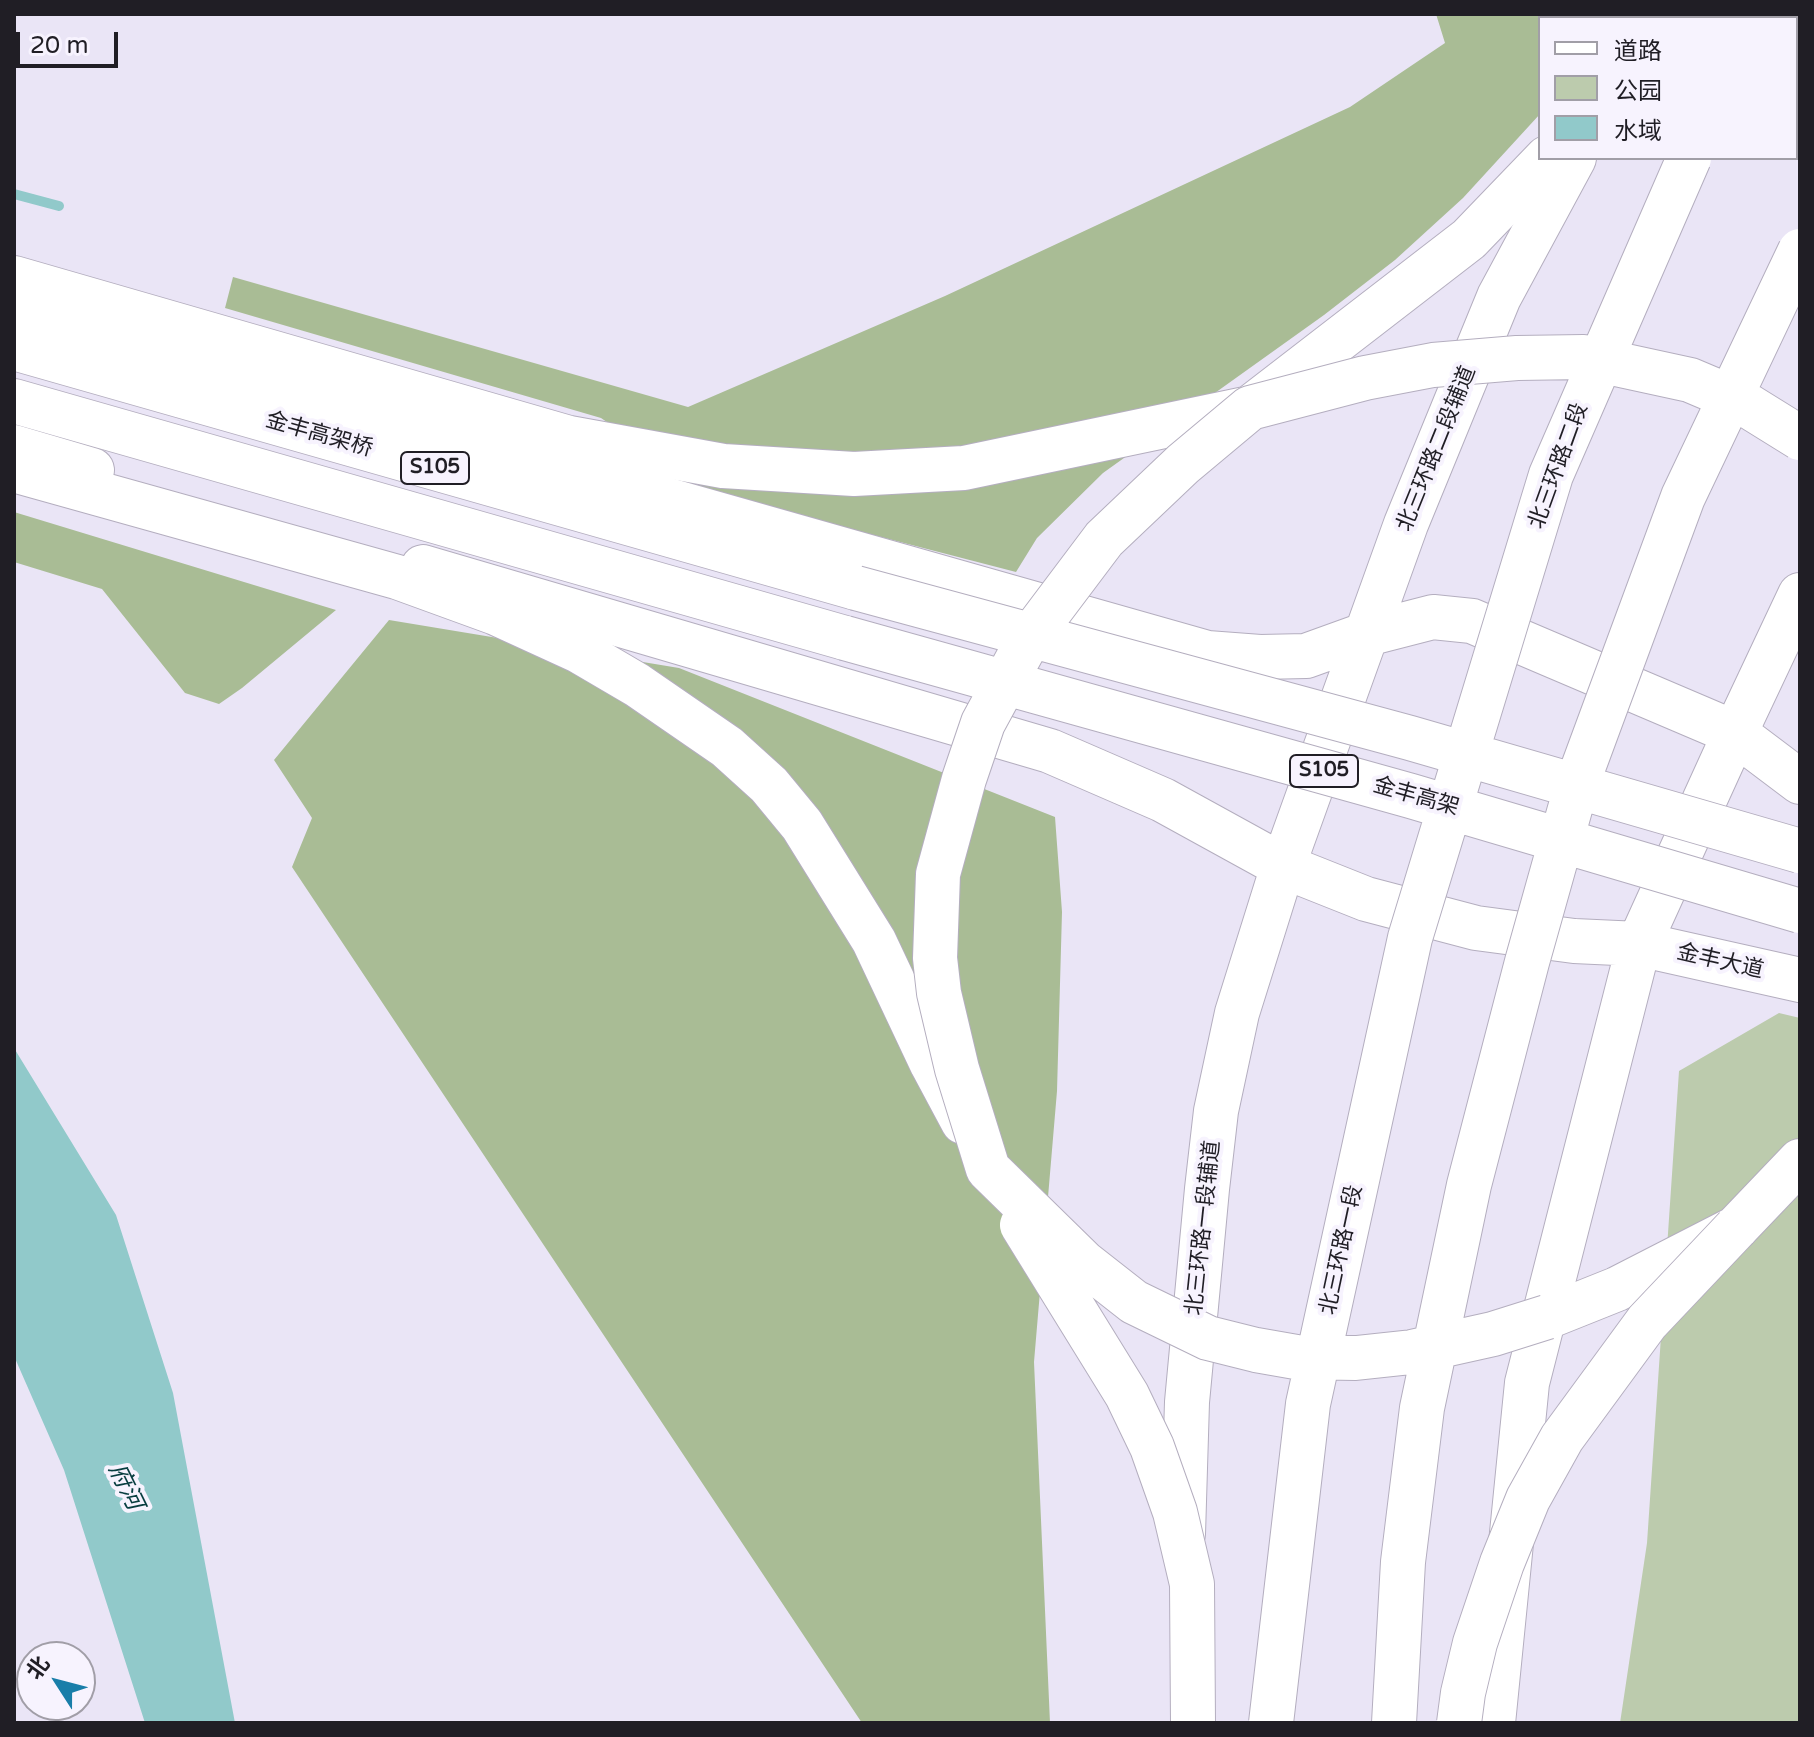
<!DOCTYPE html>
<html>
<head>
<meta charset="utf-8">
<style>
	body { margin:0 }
	#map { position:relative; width:1814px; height:1737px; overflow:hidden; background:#eae5f6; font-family:"Varela Round","Noto Sans SC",sans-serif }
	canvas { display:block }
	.frame { position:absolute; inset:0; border:16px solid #201e25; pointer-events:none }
	.legend { position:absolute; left:1538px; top:16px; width:260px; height:144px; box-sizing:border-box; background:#f7f3fe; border:2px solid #a19ea7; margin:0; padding:10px 14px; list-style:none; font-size:24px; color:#201e25 }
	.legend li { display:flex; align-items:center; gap:16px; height:40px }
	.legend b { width:40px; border:2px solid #a19ea7 }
	.north { position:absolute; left:16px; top:1641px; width:80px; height:80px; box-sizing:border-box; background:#f7f3fe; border:2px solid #a19ea7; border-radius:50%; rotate:306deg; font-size:22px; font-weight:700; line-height:32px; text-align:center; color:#201e25 }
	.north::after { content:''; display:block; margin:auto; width:28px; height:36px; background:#197ea9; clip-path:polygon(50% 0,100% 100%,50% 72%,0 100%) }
	.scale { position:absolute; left:16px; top:32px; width:102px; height:36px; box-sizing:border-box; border:4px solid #201e25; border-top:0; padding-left:10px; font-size:24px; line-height:28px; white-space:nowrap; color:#201e25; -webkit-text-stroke:6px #f7f3fe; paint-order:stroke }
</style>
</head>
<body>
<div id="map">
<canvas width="1814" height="1737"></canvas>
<div class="frame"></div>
<ul class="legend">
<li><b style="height:10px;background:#fff"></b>道路</li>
<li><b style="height:22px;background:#bccbad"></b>公园</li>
<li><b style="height:22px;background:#91c9ca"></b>水域</li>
</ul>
<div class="north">北</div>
<div class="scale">20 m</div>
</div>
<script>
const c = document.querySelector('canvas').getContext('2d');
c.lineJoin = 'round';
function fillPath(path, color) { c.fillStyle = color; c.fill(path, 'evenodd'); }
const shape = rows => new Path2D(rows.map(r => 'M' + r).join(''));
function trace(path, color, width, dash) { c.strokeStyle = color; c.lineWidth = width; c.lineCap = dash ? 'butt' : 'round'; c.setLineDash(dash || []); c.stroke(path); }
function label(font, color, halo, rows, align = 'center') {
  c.font = font + ' "Varela Round","Noto Sans SC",sans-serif'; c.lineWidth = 8; c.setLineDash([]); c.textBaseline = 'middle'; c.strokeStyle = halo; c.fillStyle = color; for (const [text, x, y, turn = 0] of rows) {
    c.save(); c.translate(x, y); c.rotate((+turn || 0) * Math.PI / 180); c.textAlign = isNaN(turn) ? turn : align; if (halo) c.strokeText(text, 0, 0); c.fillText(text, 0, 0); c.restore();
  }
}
const green = shape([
	[1779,1013,1800,1018,1800,1723,1620,1723,1647,1543,1679,1071]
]);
const forest = shape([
	[1436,14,1611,14,1608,18,1540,18,1540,114,1463,198,1395,260,1324,315,1103,473,1037,538,1016,572,711,493,601,418,225,308,233,277,688,407,945,296,1350,107,1445,43],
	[14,512,336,610,242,688,219,704,185,693,102,589,14,562],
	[389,620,679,668,1055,817,1062,912,1057,1091,1034,1362,1050,1723,862,1723,292,867,312,818,274,760]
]);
const water = shape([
	[14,1048,116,1215,173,1393,235,1723,145,1723,64,1470,14,1356]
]);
const stream = shape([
	[14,194,59,206]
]);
const major = shape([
	[14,312,270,387,1207,653,1260,657,1306,656,1367,634,1433,617,1472,621,1735,733,1800,782],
	[14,447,92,470],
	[423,567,1050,751,1163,800,1283,866,1366,899,1476,928,1574,941,1639,944,1800,980],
	[1183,1534,1187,1402,1207,1189,1216,1111,1237,1013,1283,866,1406,524,1499,297,1574,158],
	[1493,1723,1527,1383,1639,944,1735,733,1800,595]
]);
const highway = shape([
	[1654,18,1656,14],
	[1756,18,1758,14],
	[14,278,569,438,723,466,854,474,964,468,1250,408,1469,239,1547,158],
	[14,348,856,588],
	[14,401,845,638],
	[14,470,397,577,496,613,579,651,637,685,727,747,769,785,802,825,874,941,932,1064,963,1122],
	[1547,1317,1617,1289,1736,1228,1800,1161]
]);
const highwayBridge = shape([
	[856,588,1410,738,1800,851],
	[845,638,1411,796,1800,911],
	[1022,1225,1127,1395,1152,1447,1175,1512,1192,1584,1193,1723],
	[1547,1317,1493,1334,1412,1352,1356,1358,1296,1357,1256,1350,1208,1338,1134,1302,1083,1262,988,1169,957,1069,939,993,935,958,938,874,964,779,983,723,1028,640,1104,539,1183,464,1250,408,1365,378,1433,365,1517,358,1584,357,1690,380,1742,402,1800,438],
	[1271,1723,1308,1404,1410,938,1551,475,1689,158],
	[1394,1723,1403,1562,1422,1408,1469,1185,1527,962,1577,784,1683,497,1800,251],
	[1459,1723,1463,1693,1475,1643,1502,1563,1528,1499,1562,1438,1647,1322,1736,1228]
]);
const shields = [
	[435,468,68],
	[1324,771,68]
];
const shieldNames = [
	["S105",435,468],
	["S105",1324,771]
];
const streetNames = [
	["金丰高架桥",319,435,16],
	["北三环路二段辅道",1437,449,-68],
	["北三环路二段",1559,466,-70],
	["金丰高架",1416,797,16],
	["金丰大道",1720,962,13],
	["北三环路一段辅道",1204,1228,-84],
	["北三环路一段",1342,1250,-78]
];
const waterNames = [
	["府河",125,1487,64]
];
fillPath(green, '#bccbad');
fillPath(forest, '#a9bc95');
fillPath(water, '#91c9ca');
trace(stream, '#91c9ca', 10);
trace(major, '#b4aebf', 46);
trace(highway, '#b4aebf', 46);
trace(major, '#fff', 44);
trace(highway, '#fff', 44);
trace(highwayBridge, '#b4aebf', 46, []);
trace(highwayBridge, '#fff', 44);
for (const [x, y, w] of shields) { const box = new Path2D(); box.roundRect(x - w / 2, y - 16, w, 32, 6); c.fillStyle = '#f7f3fe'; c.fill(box); trace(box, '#201e25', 2); }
label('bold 20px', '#201e25', null, shieldNames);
label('22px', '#201e25', '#f7f3fe', streetNames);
label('italic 24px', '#083e40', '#f7f3fe', waterNames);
</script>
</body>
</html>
